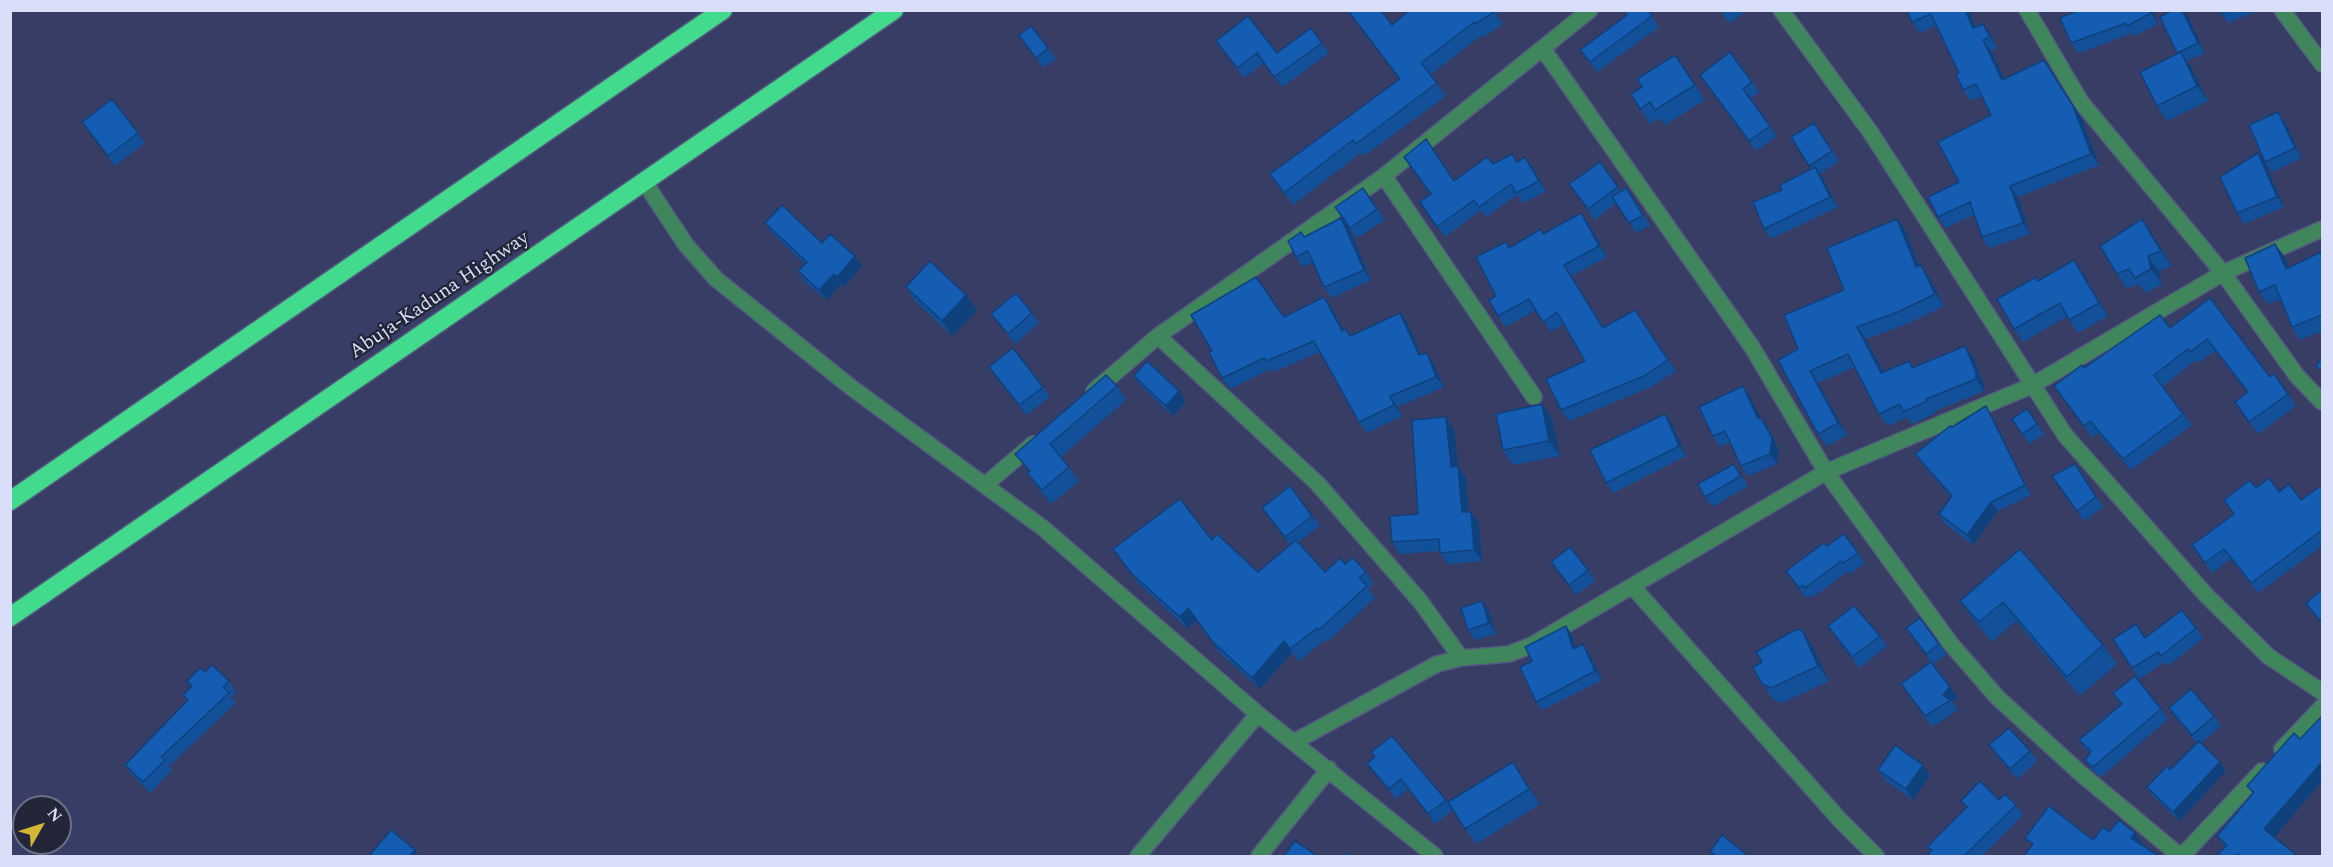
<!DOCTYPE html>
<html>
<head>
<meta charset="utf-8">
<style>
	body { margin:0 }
	#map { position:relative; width:2333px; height:867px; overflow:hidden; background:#373d65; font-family:Spectral,serif }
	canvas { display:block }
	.frame { position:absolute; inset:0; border:12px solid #d9dff8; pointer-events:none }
	.north { position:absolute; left:12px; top:795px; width:60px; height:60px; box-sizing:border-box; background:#222638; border:2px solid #6b7085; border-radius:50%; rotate:51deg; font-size:16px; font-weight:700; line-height:24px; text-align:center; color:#d9dff8 }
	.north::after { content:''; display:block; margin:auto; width:21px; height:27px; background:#d3b635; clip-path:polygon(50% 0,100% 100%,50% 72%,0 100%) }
</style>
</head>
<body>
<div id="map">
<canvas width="2333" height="867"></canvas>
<div class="frame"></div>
<div class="north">N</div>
</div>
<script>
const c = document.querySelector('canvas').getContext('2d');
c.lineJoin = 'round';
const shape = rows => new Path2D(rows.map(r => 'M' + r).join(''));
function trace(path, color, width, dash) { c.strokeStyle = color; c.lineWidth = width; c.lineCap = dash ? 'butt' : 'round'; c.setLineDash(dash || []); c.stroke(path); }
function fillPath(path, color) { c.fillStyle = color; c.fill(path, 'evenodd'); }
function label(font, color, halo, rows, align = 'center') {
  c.font = font + ' Spectral,serif'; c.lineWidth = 4.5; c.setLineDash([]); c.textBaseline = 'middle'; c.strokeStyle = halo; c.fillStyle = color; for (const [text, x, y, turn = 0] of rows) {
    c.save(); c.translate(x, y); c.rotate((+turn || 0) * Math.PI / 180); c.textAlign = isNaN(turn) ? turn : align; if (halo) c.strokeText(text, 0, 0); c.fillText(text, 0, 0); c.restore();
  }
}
const minor = shape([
	[1781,10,1871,133,2065,435,2206,595,2268,656,2322,692],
	[2027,10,2081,102,2223,273,2297,376,2322,402],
	[2282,10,2322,64],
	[1543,49,1752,347,1826,472,1951,644,1997,697,2079,772,2180,856],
	[1384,176,1534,397],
	[645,183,686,245,716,279,852,388,1043,528,1258,714,1435,856],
	[1158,336,1318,484,1420,601,1461,658],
	[1094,391,1158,336,1384,176,1590,10],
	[985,485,1033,444],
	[1632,586,1840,820,1876,856],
	[1294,742,1437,664,1461,658,1509,654,1532,645,1826,472,2031,386,2223,273,2322,229],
	[2282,749,2322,707],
	[1138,856,1258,714],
	[1259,856,1329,769],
	[2182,856,2262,771]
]);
const highway = shape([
	[10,501,723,10],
	[10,617,894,10]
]);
const wall = shape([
	[1410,10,1502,10,1496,15,1503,24,1484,37,1482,35,1430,75,1446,96,1364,156,1362,152,1293,205,1270,174,1400,79,1349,12,1392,25],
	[1648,10,1659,27,1597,72,1580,50,1627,16],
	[1720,10,1748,10,1729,23],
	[1907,10,1971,10,1969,11,1976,27,1991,34,1997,48,1991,51,2004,79,2044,60,2081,117,2099,165,2018,197,2030,234,1989,248,1982,237,1974,215,1945,228,1938,217,1959,182,1991,115,1982,96,1971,101,1963,90,1959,73,1937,25,1920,33,1912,22],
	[2079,10,2153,10,2158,24,2134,36,2132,33,2079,53,2071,43],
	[2220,10,2255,10,2255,12,2228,23],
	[2188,17,2205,53,2187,61,2191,67,2208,101,2167,121,2157,106,2178,53],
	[1311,28,1329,53,1282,87,1264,63,1244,78,1216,41,1277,53],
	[1027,45,1048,48,1056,59,1043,68],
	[1675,55,1705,100,1665,125,1660,118,1650,124,1640,109,1642,87],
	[1700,75,1752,82,1759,92,1750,99,1777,136,1756,151],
	[2278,112,2285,122,2302,158,2272,172,2265,162],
	[82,122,138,133,145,143,115,166],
	[1814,123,1839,161,1820,174,1838,207,1771,239,1764,229,1782,190,1811,169,1791,137],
	[2258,153,2265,163,2284,207,2244,224,2237,213],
	[1518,161,1532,167,1546,191,1523,203,1517,195,1486,217,1481,210,1445,237,1420,202,1431,194,1455,180,1493,164],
	[1600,162,1621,192,1626,188,1650,225,1636,233,1616,203,1595,220,1569,184],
	[1363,188,1385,220,1357,238,1335,207],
	[1581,213,1589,224,1607,257,1571,276,1604,327,1635,310,1676,371,1651,387,1569,421,1561,410,1585,361,1564,324,1551,332,1536,310,1505,327,1498,316,1496,296,1509,247,1544,234],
	[1341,218,1349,228,1371,280,1331,298,1324,287,1313,262,1303,267,1296,257,1301,232,1304,237],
	[1897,219,1906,231,1919,265,1929,277,1944,306,1907,324,1866,339,1883,372,1909,361,1914,367,1973,358,1984,385,1984,391,1935,411,1936,413,1912,424,1907,417,1888,426,1879,414,1855,367,1818,383,1847,435,1827,446,1818,434,1798,349],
	[765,223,822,243,855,256,862,266,844,287,841,284,827,300,805,282,798,271,805,264,772,233],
	[2152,234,2172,266,2159,271,2162,284,2145,293,2139,284,2127,289,2117,274],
	[2275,244,2284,256,2289,268,2322,254,2322,331,2300,340,2292,327,2281,299,2268,304,2259,292],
	[2074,260,2083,273,2108,316,2078,333,2067,316,2023,342,2014,329,2038,281],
	[906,287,966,295,977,310,952,336,916,302],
	[1324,297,1331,307,1343,330,1346,329,1350,336,1408,324,1421,355,1434,364,1444,387,1397,407,1402,416,1367,433,1359,422,1320,352,1273,372,1271,369,1230,389,1222,378,1284,317],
	[2210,298,2270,377,2274,374,2296,406,2258,434,2235,402,2248,393,2215,351,2198,363,2196,360,2163,386,2192,425,2131,470,2098,433,2092,437,2062,398,2084,368,2170,328],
	[1032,313,1039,323,1015,344,991,314],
	[989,367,1043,387,1050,397,1026,415],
	[1134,376,1186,401,1173,416,1141,386],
	[1117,386,1126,400,1061,457,1079,481,1051,504,1037,487,1027,473,1029,472,1015,454],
	[1743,386,1750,396,1760,419,1768,428,1779,449,1777,464,1748,476,1741,466,1730,442,1720,447,1713,436],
	[1542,404,1552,419,1560,456,1513,465,1503,450],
	[1986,406,1992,416,2031,495,1998,511,1973,545,1945,524,1939,514,1951,497,1922,464,1915,454,1952,427],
	[2027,409,2044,434,2029,444,2012,419],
	[1672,424,1686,456,1613,493,1606,483],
	[1454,429,1458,466,1466,478,1469,512,1471,512,1479,523,1482,561,1448,564,1440,553,1440,551,1400,554,1392,542,1418,514],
	[1734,464,1748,486,1712,507,1705,497],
	[2075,464,2103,507,2084,521,2052,476],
	[2322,485,2322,546,2258,593,2231,559,2212,573,2192,545,2234,514,2224,500,2256,488,2279,492,2301,500],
	[1262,508,1312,516,1320,526,1298,542,1325,572,1345,564,1366,572,1374,584,1368,589,1375,598,1327,642,1325,640,1299,661,1292,653,1260,689,1220,653,1197,619,1188,629,1139,584,1113,549,1212,540,1258,572,1290,545],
	[1844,534,1865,563,1850,574,1848,571,1812,598,1810,595,1806,598,1786,571,1827,546],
	[2020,549,2103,645,2117,664,2080,696,2016,621,1992,642,1974,620,1960,601],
	[1551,562,1588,570,1595,581,1576,595],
	[2322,590,2322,625,2306,603],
	[1489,611,1496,634,1475,640,1468,630],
	[1920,618,1947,654,1933,664,1957,697,1953,703,1958,710,1932,727,1901,684,1931,662,1906,628],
	[1566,626,1572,635,1576,648,1583,644,1589,653,1602,680,1542,710,1536,702,1532,661],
	[1828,626,1880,636,1887,646,1859,668],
	[2196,628,2203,638,2168,666,2165,662,2139,679,2113,639,2146,638],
	[1802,630,1812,645,1829,681,1782,703,1773,699,1762,684,1762,662],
	[205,672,229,681,236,692,231,697,236,703,169,766,172,770,150,793,132,775,125,765,187,701,183,695,191,687,187,681],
	[2113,693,2161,709,2168,719,2101,777,2092,770,2085,760,2090,753,2086,750,2079,740,2121,705],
	[2169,708,2214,716,2221,726,2201,743,2220,762,2226,771,2179,821,2153,796,2147,787,2170,770,2197,743,2176,718],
	[1989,745,2030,751,2037,761,2017,779,1996,755],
	[1371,752,1446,800,1453,810,1435,824,1408,789,1396,799,1375,774,1367,764,1375,758],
	[1513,762,1540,804,1476,844,1465,829],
	[1923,765,1930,775,1913,800,1885,780,1878,770],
	[2322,781,2274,837,2295,854,2297,856,2216,856,2225,847,2217,836,2253,794,2247,786],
	[1999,800,2016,805,2023,815,1982,856,1927,856,1930,851,1927,847,1966,808,1961,801]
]);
const shadedWall = shape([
	[1965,10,1968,10,1981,39,1973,28],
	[2150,10,2153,10,2158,24,2151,13],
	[2182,10,2188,17,2205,53,2198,43],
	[1983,24,1991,34,1997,48,1990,37],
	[1983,40,1991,51,2010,91,2002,80],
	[2181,52,2191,67,2208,101,2197,86],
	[1675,55,1686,70,1705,100],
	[2044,60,2081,117,2099,165,2091,154],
	[2278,112,2285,122,2302,158,2295,148],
	[2258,153,2265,163,2284,207,2277,197],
	[1525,157,1532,167,1546,191,1539,181],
	[1815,167,1822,177,1838,207,1830,197],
	[2010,186,2018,197,2030,234,2023,223],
	[1581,213,1589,224,1607,257,1599,246],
	[1341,218,1349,228,1371,280,1364,270],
	[1897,219,1906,231,1924,279,1916,267],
	[2142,219,2152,234,2172,266,2161,251],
	[2275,244,2284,256,2295,282,2286,269],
	[855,256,862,266,844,287,837,277],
	[2148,256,2159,271,2162,284,2151,269],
	[2074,260,2083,273,2108,316,2099,303],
	[1921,265,1929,277,1944,306,1935,294],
	[834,274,841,284,827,300,819,290],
	[966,295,977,310,952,336,942,321],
	[1324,297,1331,307,1350,342,1342,331],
	[1400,313,1408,324,1426,366,1419,355],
	[1857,327,1866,339,1890,385,1881,373],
	[1965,346,1973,358,1984,385,1984,391,1976,379],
	[1427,353,1434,364,1444,387,1436,377],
	[1810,371,1818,383,1847,435,1838,423],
	[1743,386,1750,396,1766,430,1758,419],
	[1179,391,1186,401,1173,416,1166,406],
	[1390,396,1397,407,1402,416,1394,405],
	[1542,404,1552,419,1560,456,1549,441],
	[1986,406,1992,416,2031,495,2025,485],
	[1665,414,1672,424,1686,456,1679,446],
	[1446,417,1454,429,1459,476,1458,466,1466,478,1470,524,1462,512,1451,467],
	[1761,418,1768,428,1779,449,1777,464,1770,454],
	[1991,502,1998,511,1973,545,1967,535],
	[1471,512,1479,523,1482,561,1474,550],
	[1482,601,1489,611,1496,634,1489,623],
	[1188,608,1197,619,1188,629,1180,617],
	[1566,626,1572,635,1579,658,1573,649],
	[1802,630,1812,645,1829,681,1818,666],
	[1284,641,1292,653,1260,689,1252,678],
	[1583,644,1589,653,1602,680,1595,671],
	[1950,687,1957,697,1953,703,1951,700,1943,695],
	[1513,762,1523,777,1540,804,1529,789],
	[2220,762,2226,771,2179,821,2173,812],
	[2322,762,2322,781,2272,840,2264,829],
	[1923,765,1930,775,1913,800,1906,789],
	[2135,833,2142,843,2138,848,2131,838],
	[415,850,420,856,409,856]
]);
const building = shape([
	[1352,10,1381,10,1392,25,1410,10,1493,10,1494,12,1475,24,1474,22,1421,63,1437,83,1356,144,1353,140,1284,193,1270,174,1400,79,1349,12,1352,10],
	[1623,10,1648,10,1652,16,1590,62,1580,50,1627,15,1623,10],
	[1907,10,1965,10,1973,28,1983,24,1990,37,1983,40,2002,80,2044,60,2073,106,2091,154,2010,186,2023,223,1982,237,1970,202,1938,217,1928,197,1959,182,1938,142,1991,115,1976,84,1963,90,1956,74,1959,73,1931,14,1912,22,1907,10],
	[2079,10,2150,10,2151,13,2127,26,2126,23,2071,43,2060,18,2079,10],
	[2173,10,2182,10,2198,43,2177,53,2160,17,2173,10],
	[2220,10,2230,10,2221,14,2220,10],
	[1248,16,1277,53,1311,28,1322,43,1274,77,1257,53,1237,68,1216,41,1248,16],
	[1031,26,1048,48,1036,58,1019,35,1031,26],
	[1730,52,1752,82,1743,89,1770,126,1749,141,1700,75,1730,52],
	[2181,52,2197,86,2157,106,2140,72,2181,52],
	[1675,55,1695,85,1655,110,1650,102,1640,109,1631,94,1642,87,1637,79,1675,55],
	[112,99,138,133,108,156,82,122,112,99],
	[2278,112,2295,148,2265,162,2249,125,2278,112],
	[1814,123,1832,151,1809,166,1791,137,1814,123],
	[1426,139,1454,181,1487,157,1493,164,1512,154,1517,162,1525,157,1539,181,1516,193,1511,184,1479,207,1474,200,1437,227,1420,202,1431,194,1404,157,1426,139],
	[2258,153,2277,197,2237,213,2220,177,2258,153],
	[1600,162,1618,187,1588,209,1569,184,1600,162],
	[1815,167,1830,197,1764,229,1753,202,1782,190,1780,185,1815,167],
	[1363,188,1377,209,1350,228,1335,207,1363,188],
	[1626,188,1643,215,1629,223,1612,197,1626,188],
	[782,205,822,243,830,234,855,256,837,277,834,274,819,290,798,271,807,262,765,223,782,205],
	[1581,213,1599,246,1564,265,1603,328,1635,310,1668,360,1644,376,1561,410,1546,379,1585,361,1557,312,1543,322,1529,299,1498,316,1489,300,1496,296,1476,257,1506,242,1509,248,1541,229,1543,234,1581,213],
	[1341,218,1364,270,1324,287,1308,251,1296,257,1288,241,1301,232,1304,237,1341,218],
	[1897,219,1916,267,1921,265,1935,294,1898,312,1857,327,1881,373,1909,361,1912,368,1965,346,1976,372,1976,379,1926,399,1927,401,1903,412,1900,404,1879,414,1848,354,1810,371,1838,423,1818,434,1778,360,1798,349,1784,315,1844,290,1827,248,1897,219],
	[2142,219,2161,251,2148,256,2151,269,2135,278,2129,269,2117,274,2100,246,2142,219],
	[2275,244,2286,269,2321,252,2322,255,2322,315,2292,327,2275,285,2259,292,2245,258,2275,244],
	[2074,260,2099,303,2069,320,2060,303,2014,329,1997,299,2036,277,2038,281,2074,260],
	[930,261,966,295,942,321,906,287,930,261],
	[1256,277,1284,317,1324,297,1342,331,1346,329,1350,336,1400,313,1419,355,1427,353,1436,377,1390,396,1394,405,1359,422,1314,341,1266,361,1264,358,1222,378,1209,352,1212,351,1191,315,1256,277],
	[1016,293,1032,313,1008,334,991,314,1016,293],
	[2210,298,2270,377,2274,374,2288,394,2249,422,2235,402,2248,392,2207,339,2190,352,2188,349,2154,375,2183,414,2123,459,2090,421,2084,426,2054,386,2082,365,2084,368,2160,315,2170,328,2210,298],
	[1013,348,1043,387,1019,405,989,367,1013,348],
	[2322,358,2322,371,2316,366,2322,358],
	[1147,361,1179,391,1166,406,1134,376,1147,361],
	[1106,375,1117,386,1050,444,1069,467,1042,490,1027,473,1030,471,1015,454,1106,375],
	[1743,386,1758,419,1761,418,1772,438,1770,454,1741,466,1725,431,1713,436,1699,407,1743,386],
	[1542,404,1549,441,1503,450,1496,414,1542,404],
	[1986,406,2025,485,1991,502,1967,535,1939,514,1952,496,1915,454,1950,426,1952,427,1986,406],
	[2027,409,2037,424,2022,434,2012,419,2027,409],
	[1665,414,1679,446,1606,483,1590,450,1665,414],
	[1446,417,1451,467,1458,466,1462,512,1471,512,1474,550,1440,553,1439,539,1392,542,1390,516,1418,514,1412,420,1446,417],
	[1734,464,1741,476,1705,497,1698,484,1734,464],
	[2075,464,2096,497,2077,511,2052,476,2075,464],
	[2269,478,2279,492,2289,484,2301,500,2322,485,2322,530,2251,583,2224,549,2205,563,2192,545,2234,514,2224,500,2250,480,2256,488,2269,478],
	[1290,486,1312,516,1285,537,1262,508,1290,486],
	[1180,499,1212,540,1217,534,1258,572,1296,540,1325,572,1340,558,1345,564,1353,558,1366,572,1359,578,1367,586,1319,630,1317,628,1290,649,1284,641,1252,678,1212,641,1188,608,1180,617,1131,573,1113,549,1180,499],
	[1844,534,1858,553,1843,563,1841,561,1805,588,1803,585,1799,588,1786,571,1824,543,1827,546,1844,534],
	[1570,547,1588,570,1569,585,1551,562,1570,547],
	[2020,549,2103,645,2067,677,2003,602,1979,622,1960,601,2020,549],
	[2322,590,2322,618,2320,621,2306,603,2322,590],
	[1482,601,1489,623,1468,630,1461,608,1482,601],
	[1854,606,1880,636,1852,657,1828,626,1854,606],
	[2182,610,2196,628,2161,656,2158,652,2132,668,2113,639,2136,624,2145,638,2182,610],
	[1920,618,1939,644,1926,654,1906,628,1920,618],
	[1566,626,1573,649,1583,644,1595,671,1536,702,1520,667,1532,661,1525,647,1566,626],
	[1795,630,1802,630,1818,666,1771,688,1762,684,1753,667,1762,662,1756,652,1795,630],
	[1931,662,1950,687,1943,695,1951,700,1925,716,1901,684,1931,662],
	[212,665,229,681,223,687,229,693,161,757,165,760,143,782,125,765,188,700,183,695,192,686,187,681,200,668,205,672,212,665],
	[2135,676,2161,709,2093,767,2085,760,2091,751,2079,740,2122,704,2113,693,2135,676],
	[2191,689,2214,716,2192,735,2169,708,2191,689],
	[2322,716,2322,762,2264,829,2295,854,2293,856,2241,856,2238,854,2235,856,2216,856,2227,845,2217,836,2254,792,2247,786,2294,733,2300,739,2322,716],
	[2009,728,2030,751,2010,769,1989,745,2009,728],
	[1392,736,1446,800,1428,814,1401,779,1389,789,1367,764,1375,757,1371,752,1392,736],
	[2199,741,2220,762,2173,812,2147,787,2167,766,2170,770,2199,741],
	[1895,745,1923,765,1906,789,1878,770,1895,745],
	[1513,762,1529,789,1465,829,1448,802,1513,762],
	[1980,781,1999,800,2005,794,2016,805,1964,856,1927,856,1932,850,1927,847,1967,807,1961,801,1980,781],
	[2049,806,2093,840,2103,827,2109,832,2119,820,2135,833,2131,838,2159,856,2024,856,2033,844,2025,838,2049,806],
	[391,830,415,850,409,856,369,856,391,830],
	[1722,835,1748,856,1717,856,1710,852,1722,835],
	[1295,841,1318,856,1284,856,1295,841],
	[1347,853,1352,856,1344,856,1347,853]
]);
const streetNames = [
	["Abuja-Kaduna Highway",440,296,-34]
];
trace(minor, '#545a7f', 18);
trace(highway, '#545a7f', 21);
trace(minor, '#40865d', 15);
trace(highway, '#42db8d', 18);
fillPath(wall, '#125099');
fillPath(shadedWall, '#0f417d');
fillPath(building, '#155db2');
trace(building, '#0f417d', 1.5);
label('20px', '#d9dff8', '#222638', streetNames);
</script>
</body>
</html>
